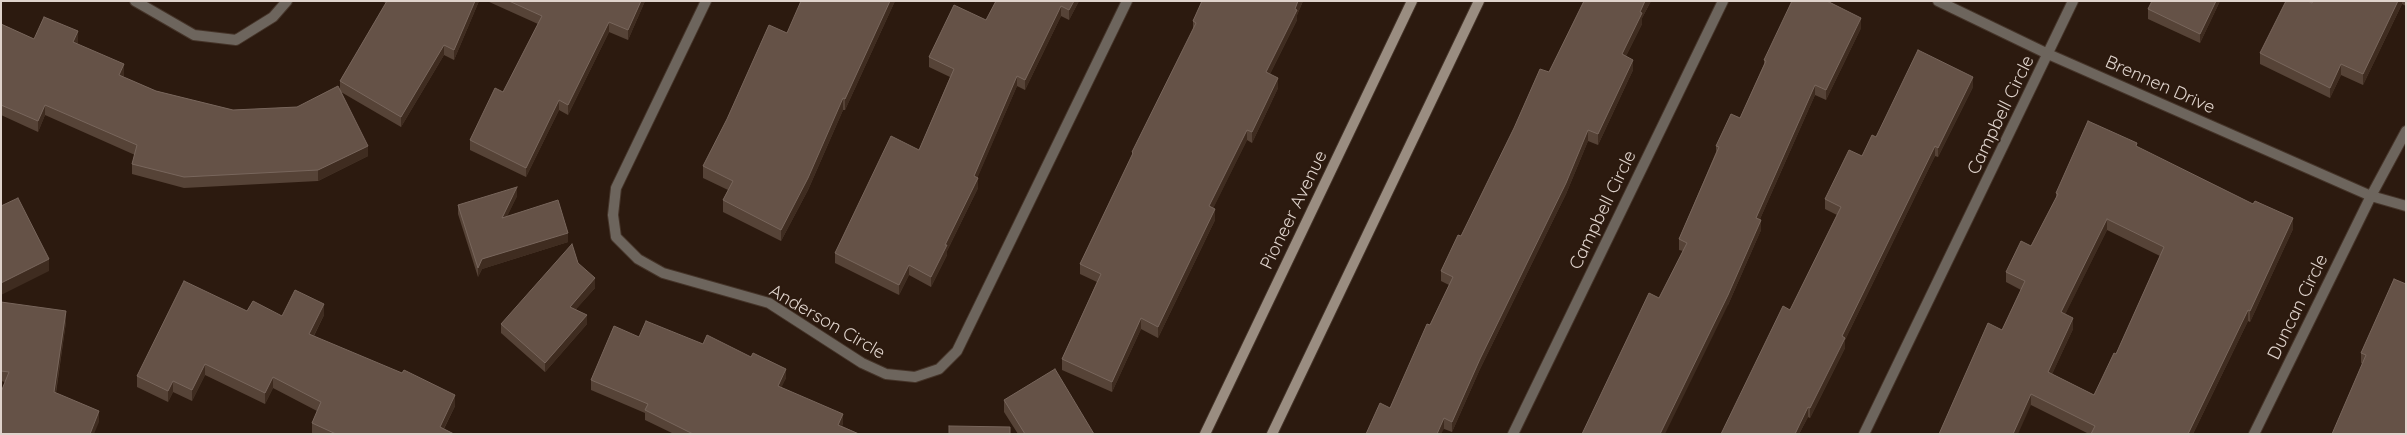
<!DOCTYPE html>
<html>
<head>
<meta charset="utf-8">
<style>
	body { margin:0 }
	#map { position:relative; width:2407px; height:435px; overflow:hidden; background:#2c1a0f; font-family:Quicksand,sans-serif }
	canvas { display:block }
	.frame { position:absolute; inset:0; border:2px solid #dfd3cc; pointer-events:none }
</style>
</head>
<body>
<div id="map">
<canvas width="2407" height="435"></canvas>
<div class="frame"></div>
</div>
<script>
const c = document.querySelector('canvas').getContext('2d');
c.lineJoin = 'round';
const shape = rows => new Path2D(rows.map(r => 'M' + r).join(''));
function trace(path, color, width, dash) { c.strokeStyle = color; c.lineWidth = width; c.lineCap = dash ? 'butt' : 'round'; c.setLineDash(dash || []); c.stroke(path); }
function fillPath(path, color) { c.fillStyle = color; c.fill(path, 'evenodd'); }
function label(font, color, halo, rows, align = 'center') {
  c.font = font + ' Quicksand,sans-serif'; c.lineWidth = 4; c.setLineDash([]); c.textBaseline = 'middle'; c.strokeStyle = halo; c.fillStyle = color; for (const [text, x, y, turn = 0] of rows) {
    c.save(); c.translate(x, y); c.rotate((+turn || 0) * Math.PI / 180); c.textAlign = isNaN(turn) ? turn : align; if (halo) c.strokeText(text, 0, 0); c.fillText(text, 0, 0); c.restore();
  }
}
const street = shape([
	[135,1,194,35,236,40,273,17,287,1],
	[706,1,616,188,613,215,616,237,638,259,663,273,769,303,862,363,886,374,915,377,939,369,957,351,1127,1],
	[1938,1,2048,54,2371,196,2406,206],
	[1513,434,1723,1],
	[1864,434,2073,1],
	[2254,434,2371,196,2406,131]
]);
const secondary = shape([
	[1205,434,1412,1],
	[1272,434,1479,1]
]);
const wall = shape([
	[381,1,479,1,454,60,444,55,401,127,341,92,368,156,318,181,184,188,132,174,132,164,135,155,45,115,38,132,1,115,1,24,34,39,78,42,77,44,124,75,123,77,156,91,233,110,297,107,340,89,340,81,386,3],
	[487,1,645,1,628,40,609,32,568,115,559,110,526,177,470,150,470,140,503,92,538,24],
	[895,1,845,110,843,110,808,190,781,241,723,212,723,200,728,190,703,178,703,166,787,33],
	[996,1,1079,1,1069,20,1061,16,1025,90,1017,86,977,178,978,188,947,251,947,255,931,287,909,275,899,295,835,263,835,253,919,150,950,77,929,67,929,57,986,20],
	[1202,1,1303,1,1297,15,1297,20,1270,74,1278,88,1252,143,1247,140,1213,208,1215,220,1158,338,1141,329,1112,392,1062,370,1062,359,1097,282,1080,274,1080,264,1132,156,1132,152,1193,30,1193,21],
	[1584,1,1651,1,1642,18,1642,24,1626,56,1633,70,1598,145,1588,141,1566,194,1480,369,1452,432,1390,408,1449,285,1441,281,1441,271,1461,236,1549,72],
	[2220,1,2200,43,2148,19,2148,9],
	[2313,1,2406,1,2406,6,2402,4,2363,85,2341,75,2330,98,2260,64,2260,53],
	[1861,28,1826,100,1815,95,1760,219,1761,230,1728,305,1659,298,1683,251,1679,250,1679,239,1716,152,1716,146,1740,118,1764,64,1764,60],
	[1973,87,1938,157,1935,156,1845,340,1845,348,1810,418,1808,417,1799,434,1721,434,1790,310,1837,215,1825,209,1825,199,1862,156,1876,137],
	[2137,147,2293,229,2250,322,2248,321,2193,434,2089,434,2031,405,2002,330,2021,290,2006,282,2006,272,2031,246,2056,198,2056,193],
	[2107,230,2160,256,2116,354,2094,395,2052,374,2073,329,2065,314],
	[517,196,507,216,568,242,482,269,478,277,458,214,458,205],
	[578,263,595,288,576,309,587,324,545,372,501,333,501,324],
	[2406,284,2363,364,2361,363,2361,353],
	[1,302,66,322,56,393,99,422,5,382,1,381],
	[247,311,282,316,324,315,314,336,455,406,444,429,454,434,312,434,312,423,317,411,273,388,265,404,205,375,192,401,173,392,168,402,137,387,137,376],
	[639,337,786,378,781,387,843,423,842,426,859,434,674,434,645,420,645,413,591,390,591,380],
	[1004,400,1094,434,1018,434,1004,412]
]);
const shadedWall = shape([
	[475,1,479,1,454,60,454,50],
	[641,1,645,1,628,40,628,30],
	[890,1,895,1,845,110,845,99],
	[1074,1,1079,1,1069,20,1069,10],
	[1298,1,1303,1,1297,15,1297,20,1266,82,1266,72],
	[1645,1,1651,1,1642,18,1642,24,1622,64,1622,54,1640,12],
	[2216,1,2220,1,2200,43,2200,34],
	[2398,1,2402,1,2402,4,2363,85,2363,74],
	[1061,6,1061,16,1025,90,1025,80],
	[1861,18,1861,28,1826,100,1826,90],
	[609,22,609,32,568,115,568,105],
	[78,31,78,42,73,53,73,42],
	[444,45,444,55,401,127,401,117],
	[1633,60,1633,70,1598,145,1598,134],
	[124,64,124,75,119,85,119,75],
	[2341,64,2341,75,2330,98,2330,88],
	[1017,76,1017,86,974,186,974,176],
	[1973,77,1973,87,1938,157,1938,148],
	[1278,78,1278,88,1252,143,1252,132],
	[1815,85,1815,95,1756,228,1756,218],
	[843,98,843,110,808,190,781,241,781,230],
	[559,100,559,110,526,177,526,168],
	[45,105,45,115,38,132,38,121],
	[1247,130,1247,140,1209,217,1209,206],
	[1588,130,1588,141,1566,194,1480,369,1452,432,1452,422,1480,359],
	[368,146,368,156,318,181,318,170],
	[1935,146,1935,156,1845,340,1845,348,1810,418,1810,408,1842,336],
	[978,178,978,188,947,251,947,255,931,287,931,277,945,245],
	[517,187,517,196,502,227,502,218],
	[1215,209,1215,220,1158,338,1158,327],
	[2293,218,2293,229,2250,322,2250,311],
	[2107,219,2107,230,2061,323,2061,312],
	[1761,220,1761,230,1728,305,1665,434,1660,434],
	[568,233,568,242,482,269,478,277,478,268,482,259],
	[49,259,49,271,1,295,1,283],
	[909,265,909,275,899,295,899,285],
	[595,278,595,288,570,316,570,307],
	[324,304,324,315,309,345,309,334],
	[2248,310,2248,321,2193,434,2188,434],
	[66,311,66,322,54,403,54,392],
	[587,315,587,324,545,372,545,363],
	[1141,318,1141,329,1112,392,1112,382],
	[2073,318,2073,329,2048,383,2048,372],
	[205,364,205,375,192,401,192,390],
	[786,369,786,378,778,395,778,386],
	[273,377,273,388,265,404,265,393],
	[173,381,173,392,168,402,168,391],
	[2031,394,2031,405,2018,434,2013,434],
	[455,395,455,406,441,434,440,427],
	[1808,407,1808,417,1799,434,1795,434],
	[99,411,99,422,94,434,90,434],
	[843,414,843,423,838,434,838,425],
	[1444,418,1444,429,1441,434,1437,434]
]);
const building = shape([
	[387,1,475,1,454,50,444,45,401,117,340,81,387,1],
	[509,1,641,1,628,30,609,22,568,105,559,100,526,168,470,140,495,88,503,92,542,16,509,1],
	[801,1,890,1,845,99,843,98,808,178,781,230,723,200,733,181,703,166,727,119,769,25,787,33,801,1],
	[996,1,1074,1,1069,10,1061,6,1025,80,1017,76,974,176,978,178,945,245,947,245,931,277,909,265,899,285,835,253,891,136,919,150,954,69,929,57,954,5,986,20,996,1],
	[1202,1,1298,1,1295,9,1297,10,1266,72,1278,78,1252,132,1247,130,1209,206,1215,209,1158,327,1141,318,1112,382,1062,359,1101,274,1080,264,1133,153,1132,152,1196,23,1193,21,1202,1],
	[1584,1,1645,1,1640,12,1642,13,1622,54,1633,60,1598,134,1588,130,1566,183,1480,359,1452,422,1444,418,1437,434,1366,434,1380,403,1390,408,1427,324,1430,325,1453,277,1441,271,1458,235,1461,236,1514,128,1540,69,1549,72,1584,1],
	[1792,1,1827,1,1861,18,1826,90,1815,85,1756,218,1761,220,1728,295,1660,434,1582,434,1649,293,1659,298,1687,243,1679,239,1719,147,1716,146,1731,114,1740,118,1766,61,1764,60,1792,1],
	[2152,1,2216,1,2200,34,2148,9,2152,1],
	[2286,1,2308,1,2312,3,2313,1,2398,1,2363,74,2341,64,2330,88,2260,53,2286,1],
	[44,17,78,31,73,42,124,64,119,75,156,91,233,110,297,107,338,86,368,146,318,170,184,177,132,164,137,145,45,105,38,121,1,105,1,24,34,39,44,17],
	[1918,50,1973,77,1938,148,1935,146,1842,336,1845,338,1810,408,1808,407,1795,434,1721,434,1783,306,1790,310,1841,207,1825,199,1849,150,1862,156,1872,135,1876,137,1918,50],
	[2088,121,2137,143,2136,146,2253,204,2255,201,2293,218,2250,311,2248,310,2188,434,2091,434,2095,426,2031,394,2013,434,1939,434,1988,323,2002,330,2025,281,2006,272,2021,241,2031,246,2058,194,2056,193,2088,121],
	[2107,219,2164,247,2116,354,2114,353,2094,395,2048,372,2073,318,2061,312,2107,219],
	[517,187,502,218,558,200,568,233,482,259,478,268,458,205,517,187],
	[18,198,49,259,1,283,1,206,18,198],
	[572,244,578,263,595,278,570,307,587,315,545,363,501,324,572,244],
	[2394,279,2406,284,2406,434,2332,434,2366,355,2361,353,2394,279],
	[184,281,247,311,253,301,282,316,295,290,324,304,309,334,402,373,404,370,455,395,440,427,454,434,336,434,312,423,321,402,273,377,265,393,205,364,192,390,173,381,168,391,137,376,184,281],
	[1,302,66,311,54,392,99,411,90,434,1,434,1,392,9,372,1,371,1,302],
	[646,321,703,344,707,335,751,357,753,353,786,369,778,386,843,414,838,425,859,434,693,434,645,410,648,404,591,380,614,326,639,337,646,321],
	[1055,369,1094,434,1025,434,1004,400,1055,369],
	[949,426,1010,427,1010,434,948,434,949,434,949,426]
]);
const streetNames = [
	["Brennen Drive",2160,85,24],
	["Campbell Circle",2001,115,-64],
	["Pioneer Avenue",1294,210,-64],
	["Campbell Circle",1603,210,-64],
	["Duncan Circle",2298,307,-64],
	["Anderson Circle",827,322,30]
];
trace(street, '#453429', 12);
trace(secondary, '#453429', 12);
trace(street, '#6d655d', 10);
trace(secondary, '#9a8d81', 10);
fillPath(wall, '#564337');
fillPath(shadedWall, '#3f2c20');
fillPath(building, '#655247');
trace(building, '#78665c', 1);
label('18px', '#dfd3cc', '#2c1a0f', streetNames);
</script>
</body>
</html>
